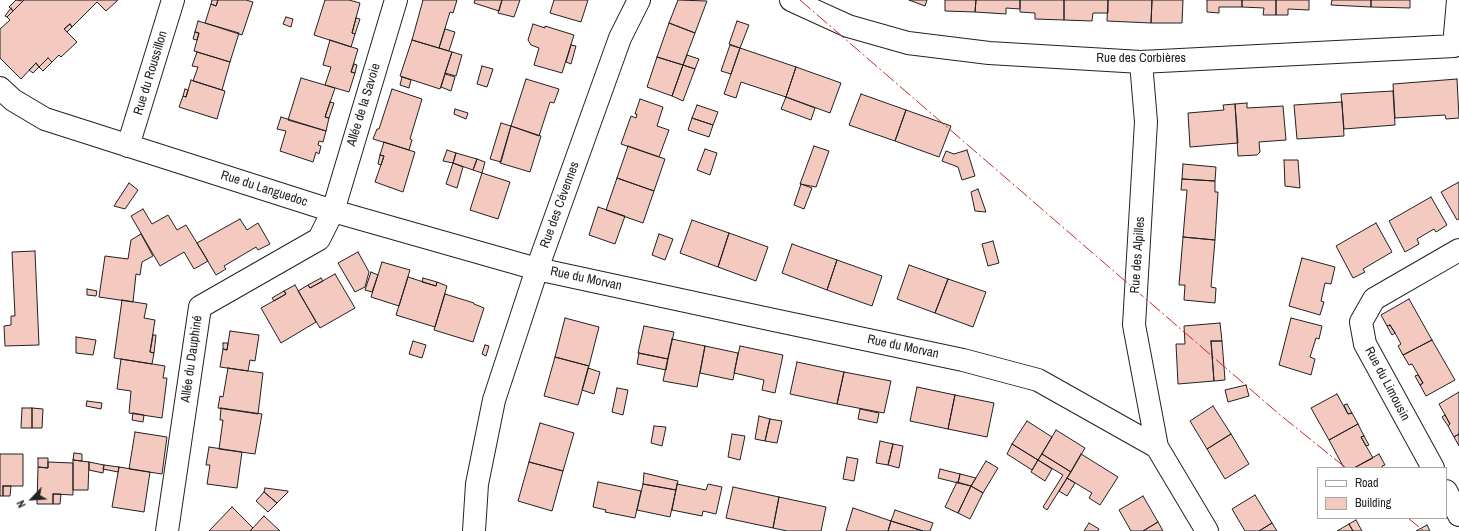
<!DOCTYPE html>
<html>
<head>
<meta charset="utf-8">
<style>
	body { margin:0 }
	#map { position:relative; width:1459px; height:531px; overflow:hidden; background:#fff; font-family:"Archivo Narrow",sans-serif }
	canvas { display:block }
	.legend { position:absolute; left:1317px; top:467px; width:130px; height:52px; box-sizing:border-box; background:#fff; border:1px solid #a7a7a7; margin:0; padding:5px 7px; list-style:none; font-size:12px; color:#222 }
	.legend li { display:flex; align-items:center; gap:8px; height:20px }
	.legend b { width:20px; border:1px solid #a7a7a7 }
	.north { position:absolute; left:12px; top:479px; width:40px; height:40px; -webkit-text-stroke:3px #fff; paint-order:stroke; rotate:245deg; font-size:11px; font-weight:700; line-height:16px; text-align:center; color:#222 }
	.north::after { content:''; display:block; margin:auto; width:14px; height:18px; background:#222; clip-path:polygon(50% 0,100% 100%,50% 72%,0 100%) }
</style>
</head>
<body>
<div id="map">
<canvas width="1459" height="531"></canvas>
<ul class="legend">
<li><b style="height:5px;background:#fff"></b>Road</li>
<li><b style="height:11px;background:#f3c9c0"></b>Building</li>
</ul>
<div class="north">N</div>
</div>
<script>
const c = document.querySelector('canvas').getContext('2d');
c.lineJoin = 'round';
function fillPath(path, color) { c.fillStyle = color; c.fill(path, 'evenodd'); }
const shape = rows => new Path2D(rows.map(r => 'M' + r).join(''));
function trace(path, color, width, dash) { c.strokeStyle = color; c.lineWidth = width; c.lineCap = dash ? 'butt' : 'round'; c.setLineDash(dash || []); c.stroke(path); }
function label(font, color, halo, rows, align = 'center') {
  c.font = font + ' "Archivo Narrow",sans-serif'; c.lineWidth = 3; c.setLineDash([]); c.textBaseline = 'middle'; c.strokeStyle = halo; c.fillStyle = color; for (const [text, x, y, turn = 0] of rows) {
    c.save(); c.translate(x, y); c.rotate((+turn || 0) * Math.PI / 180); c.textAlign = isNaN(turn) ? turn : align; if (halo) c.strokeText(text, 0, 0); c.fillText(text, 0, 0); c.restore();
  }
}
const building = shape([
	[16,0,23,1,13,11,9,7,16,0],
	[24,0,118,0,106,11,97,2,72,27,70,24,64,29,77,42,61,57,59,55,52,62,48,58,39,67,36,63,21,79,0,58,0,29,10,20,7,17,24,0],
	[212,0,218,0,216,6,211,4,212,0],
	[218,0,246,0,253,2,242,35,205,23,211,4,216,6,218,0],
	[325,0,349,0,360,3,352,33,355,34,351,47,314,35,325,0],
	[423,0,457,0,453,13,450,12,439,48,412,40,423,0],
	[475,0,502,0,499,11,474,3,475,0],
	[502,0,520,0,514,17,498,13,502,0],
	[554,0,588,0,581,22,550,13,554,0],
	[678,0,707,1,695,33,669,23,678,0],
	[909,0,927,0,925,6,909,0],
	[945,0,976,0,975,12,945,11,945,0],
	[976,0,1020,0,1020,9,1006,8,1006,14,975,12,976,0],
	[1020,0,1064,0,1064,20,1035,19,1035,13,1020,12,1020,0],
	[1064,0,1108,0,1108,13,1093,13,1092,21,1064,20,1064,0],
	[1108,0,1152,0,1151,23,1107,21,1108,0],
	[1152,0,1183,0,1182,23,1151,23,1152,0],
	[1207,0,1242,0,1242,7,1219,7,1219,13,1207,12,1207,0],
	[1242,0,1276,0,1276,15,1263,15,1264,8,1242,7,1242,0],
	[1276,0,1309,0,1309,10,1288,9,1288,15,1276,15,1276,0],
	[1332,0,1371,0,1371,7,1331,5,1332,0],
	[1371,0,1410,0,1410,8,1371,7,1371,0],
	[11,8,13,11,7,17,5,16,11,8],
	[286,17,293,19,291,27,283,24,286,17],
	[356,18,360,19,355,34,352,33,356,18],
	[198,21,239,33,230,62,194,51,199,33,195,32,198,21],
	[737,21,749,25,740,48,729,44,737,21],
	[669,23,695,33,683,65,657,57,669,23],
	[70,24,72,27,67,32,64,29,70,24],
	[533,24,545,28,545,26,574,35,562,73,534,65,539,48,531,45,528,40,533,24],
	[445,29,455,32,449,51,439,48,445,29],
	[195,32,199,33,197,40,193,39,195,32],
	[330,40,358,49,351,72,355,73,349,92,325,85,331,67,323,65,330,40],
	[412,40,452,52,440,89,400,76,412,40],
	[571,45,576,46,571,64,566,62,571,45],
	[730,45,740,48,731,74,721,71,730,45],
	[740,48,796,67,786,97,741,82,736,98,724,94,740,48],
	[197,52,230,62,222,90,193,81,198,67,192,66,197,52],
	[452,52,462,55,456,76,445,73,452,52],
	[687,55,699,59,695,69,683,65,687,55],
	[657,57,683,65,672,96,647,87,657,57],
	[48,58,52,62,43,71,39,67,48,58],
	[36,63,39,67,33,73,29,70,36,63],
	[354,64,357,65,355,73,351,72,354,64],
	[683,65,695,69,683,101,672,96,683,65],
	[482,66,493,69,487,87,477,84,482,66],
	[796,67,841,83,830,113,786,97,796,67],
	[445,74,455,77,451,91,441,87,445,74],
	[402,77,411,80,409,88,400,85,402,77],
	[301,78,335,88,325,117,329,118,326,131,288,120,301,78],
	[526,79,559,89,554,103,550,102,539,136,511,126,526,79],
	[1457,79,1459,118,1446,119,1445,115,1395,118,1393,84,1457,79],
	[191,80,225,91,217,119,179,107,183,96,186,97,191,80],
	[185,89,188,90,186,97,183,96,185,89],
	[392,89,422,99,410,139,412,140,409,150,373,139,377,129,379,129,392,89],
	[1393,91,1395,125,1344,129,1341,94,1393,91],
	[861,94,906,110,895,141,849,125,861,94],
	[786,97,815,108,811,120,781,109,786,97],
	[640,99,663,107,657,126,669,130,659,157,621,144,631,116,636,118,637,114,635,114,640,99],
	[330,102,334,103,329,118,325,117,330,102],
	[1342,102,1344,136,1297,139,1294,105,1342,102],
	[1247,103,1247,108,1283,106,1286,140,1259,142,1260,152,1257,155,1238,156,1235,104,1247,103],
	[1235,104,1238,143,1190,147,1188,113,1224,110,1223,105,1235,104],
	[697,105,718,112,713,125,692,118,697,105],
	[455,109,468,113,466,119,454,114,455,109],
	[906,110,951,126,939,157,895,141,906,110],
	[281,117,326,131,323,142,319,141,318,145,321,146,319,154,316,152,313,162,280,151,286,131,277,129,281,117],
	[692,118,713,125,709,137,688,130,692,118],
	[501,123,511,126,501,162,490,159,501,123],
	[511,126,541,136,530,172,500,163,511,126],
	[384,142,415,152,403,192,375,182,384,156,380,155,384,142],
	[628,146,665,159,654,191,617,178,628,146],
	[814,146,829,151,816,187,800,184,814,146],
	[705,149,717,153,710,175,697,170,705,149],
	[447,150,456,153,453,163,443,161,447,150],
	[967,150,975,176,962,180,958,167,942,161,946,151,954,154,967,150],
	[456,153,477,159,473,170,453,163,456,153],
	[380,155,384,156,381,165,378,164,380,155],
	[477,159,485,162,482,173,473,170,477,159],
	[1284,160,1298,160,1300,188,1285,186,1284,160],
	[453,163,463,167,457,188,446,184,453,163],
	[1183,164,1216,167,1215,181,1182,179,1183,164],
	[482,173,510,182,498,219,470,210,482,173],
	[617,178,654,191,643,223,606,210,617,178],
	[1182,179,1215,181,1215,192,1218,192,1215,240,1183,237,1187,190,1181,190,1182,179],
	[1459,182,1459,219,1457,220,1441,192,1459,182],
	[129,183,138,190,125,209,114,206,129,183],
	[801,184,812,188,804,209,794,205,801,184],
	[978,189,986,212,975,211,971,192,978,189],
	[1431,197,1447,225,1436,232,1434,229,1417,239,1419,244,1405,252,1389,221,1431,197],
	[598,207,625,216,615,244,589,235,598,207],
	[143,209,152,224,168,215,177,230,186,225,208,261,194,269,184,252,160,266,131,216,143,209],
	[240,219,247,230,258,223,270,244,258,250,256,247,224,266,226,269,216,275,197,243,240,219],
	[692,220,729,233,718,267,680,253,692,220],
	[1376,223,1392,252,1363,269,1365,272,1353,278,1336,246,1376,223],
	[729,233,768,247,756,281,718,267,729,233],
	[141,234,153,256,142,262,140,275,136,274,133,302,99,297,105,256,128,259,131,240,141,234],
	[659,234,673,239,665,260,652,255,659,234],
	[1183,237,1215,240,1211,287,1216,288,1215,303,1184,300,1185,285,1179,285,1183,237],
	[993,241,999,263,988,266,982,244,993,241],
	[792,244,837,260,827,290,782,273,792,244],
	[35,251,39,345,5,346,4,326,11,325,11,316,15,316,12,252,35,251],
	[358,252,369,272,365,287,355,292,338,263,358,252],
	[1302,258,1335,267,1331,284,1325,283,1321,301,1324,302,1320,315,1289,306,1302,258],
	[837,260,882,276,872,306,827,290,837,260],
	[382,262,410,270,399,306,371,297,382,262],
	[909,265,948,279,935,313,897,299,909,265],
	[371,272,378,275,372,292,365,290,371,272],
	[335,274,355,308,320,328,298,291,308,285,310,288,335,274],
	[408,277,436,286,437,282,447,286,435,327,396,315,408,277],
	[321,278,323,281,310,288,308,285,321,278],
	[423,278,437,282,436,286,422,282,423,278],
	[948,279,986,292,973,327,935,313,948,279],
	[295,285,316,322,281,343,261,308,286,294,284,291,295,285],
	[87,289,97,291,96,296,87,295,87,289],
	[284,291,286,294,274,301,272,298,284,291],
	[445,294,474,303,474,304,484,308,473,342,434,330,445,294],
	[1409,299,1432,340,1403,355,1398,346,1401,344,1395,333,1390,325,1387,326,1381,315,1409,299],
	[122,300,147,304,144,318,155,320,150,352,154,353,152,364,114,358,122,300],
	[565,318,599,327,589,366,555,357,565,318],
	[1291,318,1322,326,1319,339,1316,338,1310,357,1315,359,1311,375,1279,365,1291,318],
	[1220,323,1222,341,1211,341,1214,381,1178,384,1176,344,1185,344,1184,326,1220,323],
	[1390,325,1395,333,1392,335,1387,326,1390,325],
	[644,326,674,332,668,359,638,353,644,326],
	[230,331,259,335,255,361,250,360,248,371,220,367,223,349,227,350,230,331],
	[153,335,156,335,154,353,150,352,153,335],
	[76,337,96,340,93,355,76,353,76,337],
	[672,339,705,346,697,387,663,381,672,339],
	[1432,340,1455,380,1426,396,1420,385,1423,383,1412,364,1409,365,1403,355,1432,340],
	[413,341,426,345,422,358,409,354,413,341],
	[1211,341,1222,341,1225,380,1214,381,1211,341],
	[223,343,228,343,227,350,223,349,223,343],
	[485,345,489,346,486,356,482,354,485,345],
	[705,346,738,353,733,380,700,373,705,346],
	[740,346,783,355,775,393,762,390,764,380,734,373,740,346],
	[639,353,668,359,666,370,637,364,639,353],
	[555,357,589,366,578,405,544,396,555,357],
	[121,359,165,366,163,378,167,378,162,418,129,413,131,391,117,389,121,359],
	[797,362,844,372,837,404,790,394,797,362],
	[228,368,263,373,258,414,218,408,220,396,223,397,228,368],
	[588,368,600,372,594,394,582,390,588,368],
	[844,372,891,381,884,413,837,404,844,372],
	[1418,375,1423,383,1420,385,1415,376,1418,375],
	[1246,385,1249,396,1228,402,1225,390,1246,385],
	[917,387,955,395,948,429,910,421,917,387],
	[617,388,628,390,623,415,612,412,617,388],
	[1459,392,1459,434,1454,437,1448,426,1450,424,1439,404,1459,392],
	[1337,394,1348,414,1352,413,1358,424,1329,440,1311,408,1337,394],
	[955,395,994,403,987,437,948,429,955,395],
	[87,401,102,403,101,409,86,406,87,401],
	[1347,404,1352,413,1348,414,1344,405,1347,404],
	[1213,406,1231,434,1207,449,1190,421,1213,406],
	[22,408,32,408,32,428,21,428,22,408],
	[32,408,43,409,42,428,32,428,32,408],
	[221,408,262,414,255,454,219,449,223,420,220,420,221,408],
	[860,409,879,413,877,423,858,419,860,409],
	[133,413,144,415,143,422,132,420,133,413],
	[1445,415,1450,424,1448,426,1442,417,1445,415],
	[759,416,770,419,765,441,755,439,759,416],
	[770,419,782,421,777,443,765,441,770,419],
	[1027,421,1052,437,1038,460,1012,444,1027,421],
	[540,423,574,433,563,471,529,462,540,423],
	[1358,424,1364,436,1361,437,1373,458,1354,468,1344,468,1329,440,1358,424],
	[654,426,666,427,662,446,651,443,654,426],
	[1056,430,1085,448,1071,472,1042,454,1056,430],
	[135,432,167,437,162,474,129,469,135,432],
	[732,434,745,436,740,460,728,457,732,434],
	[1231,434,1249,464,1225,479,1207,449,1231,434],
	[1459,434,1459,446,1454,437,1459,434],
	[1364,436,1369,445,1366,446,1361,437,1364,436],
	[880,441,893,444,888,465,876,463,880,441],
	[893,444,903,446,899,468,888,465,893,444],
	[1012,444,1038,460,1032,470,1007,454,1012,444],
	[209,447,242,452,237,488,207,484,210,465,206,465,209,447],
	[74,453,82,454,82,461,73,460,74,453],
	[0,454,23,454,23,486,3,486,3,496,0,496,0,454],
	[1042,454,1071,472,1047,510,1043,507,1063,475,1038,460,1042,454],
	[1081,454,1118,477,1100,505,1089,498,1092,493,1067,478,1081,454],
	[1379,454,1385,465,1382,466,1383,468,1354,468,1379,454],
	[847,457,858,459,854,481,843,479,847,457],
	[38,458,48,458,48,468,38,467,38,458],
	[73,460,89,462,88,490,73,490,73,460],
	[1038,460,1052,469,1045,481,1031,472,1038,460],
	[986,461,998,468,983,493,971,486,986,461],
	[48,462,73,463,73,495,53,494,53,504,37,504,38,467,48,468,48,462],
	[89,462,104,465,103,473,89,470,89,462],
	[529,462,563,471,552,511,518,501,529,462],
	[104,465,119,467,118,472,103,469,104,465],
	[119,467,150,472,144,512,112,507,119,467],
	[940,469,960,474,958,483,938,478,940,469],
	[644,473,678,481,676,490,643,484,644,473],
	[960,474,976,478,971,486,958,483,960,474],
	[1067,478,1075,483,1067,496,1059,491,1067,478],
	[598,482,641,491,635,518,605,512,606,510,593,507,598,482],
	[957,482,971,486,958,513,945,507,957,482],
	[643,484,676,490,670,517,637,510,643,484],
	[677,484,706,490,708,484,722,487,716,514,703,511,702,516,672,510,677,484],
	[3,486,11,486,10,496,3,496,3,486],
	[971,486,983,493,970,519,958,513,971,486],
	[733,487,779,497,773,528,726,518,733,487],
	[265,488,288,491,288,492,277,503,264,492,265,488],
	[264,492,277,503,268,512,256,501,264,492],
	[53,494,61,494,60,504,53,504,53,494],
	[1255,495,1272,523,1259,531,1245,531,1232,509,1255,495],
	[1143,496,1158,522,1143,531,1131,531,1119,510,1143,496],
	[779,497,826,507,821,531,787,531,773,528,779,497],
	[232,507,253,528,250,531,209,531,232,507],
	[853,508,891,521,888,531,846,531,853,508],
	[895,510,933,523,930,531,923,531,891,521,895,510],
	[264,516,280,531,250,531,264,516],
	[1356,520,1362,531,1353,531,1349,524,1356,520],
	[891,521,923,531,888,531,891,521],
	[1158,522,1163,531,1143,531,1158,522],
	[1089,523,1099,529,1098,531,1084,531,1089,523],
	[1272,523,1277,531,1259,531,1272,523],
	[1349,524,1353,531,1337,531,1349,524],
	[1427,525,1430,531,1416,531,1427,525]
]);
const street = shape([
	[791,0,848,26,908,43,989,53,1141,62,1454,46,1458,0],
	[1141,62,1146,122,1134,325,1157,447],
	[0,88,13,100,45,119,333,211,537,269,769,319,963,360,1038,380,1157,447,1207,531],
	[128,146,173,0],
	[1433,468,1365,344,1361,322,1374,299,1459,250],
	[1446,491,1459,515],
	[167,531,200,307,319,239,333,211,396,0],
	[474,531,477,484,494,400,537,269,620,38,639,0]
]);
const power = shape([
	[800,0,1279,414,1346,468],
	[1408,518,1424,531]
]);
const streetNames = [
	["Rue des Corbières",1141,59],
	["Rue du Roussillon",151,73,-73],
	["Allée de la Savoie",364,105,-73],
	["Rue du Languedoc",264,189,18],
	["Rue des Cévennes",560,205,-70],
	["Rue des Alpilles",1138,255,-86],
	["Rue du Morvan",586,279,12],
	["Rue du Morvan",903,347,12],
	["Allée du Dauphiné",192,359,-82],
	["Rue du Limousin",1387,384,62]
];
fillPath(building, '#f3c9c0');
trace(building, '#222', 1);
trace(street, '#222', 24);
trace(street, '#fff', 22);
trace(power, '#c62828', 1, [14, 3, 2, 3]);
label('13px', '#222', '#fff', streetNames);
</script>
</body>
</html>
